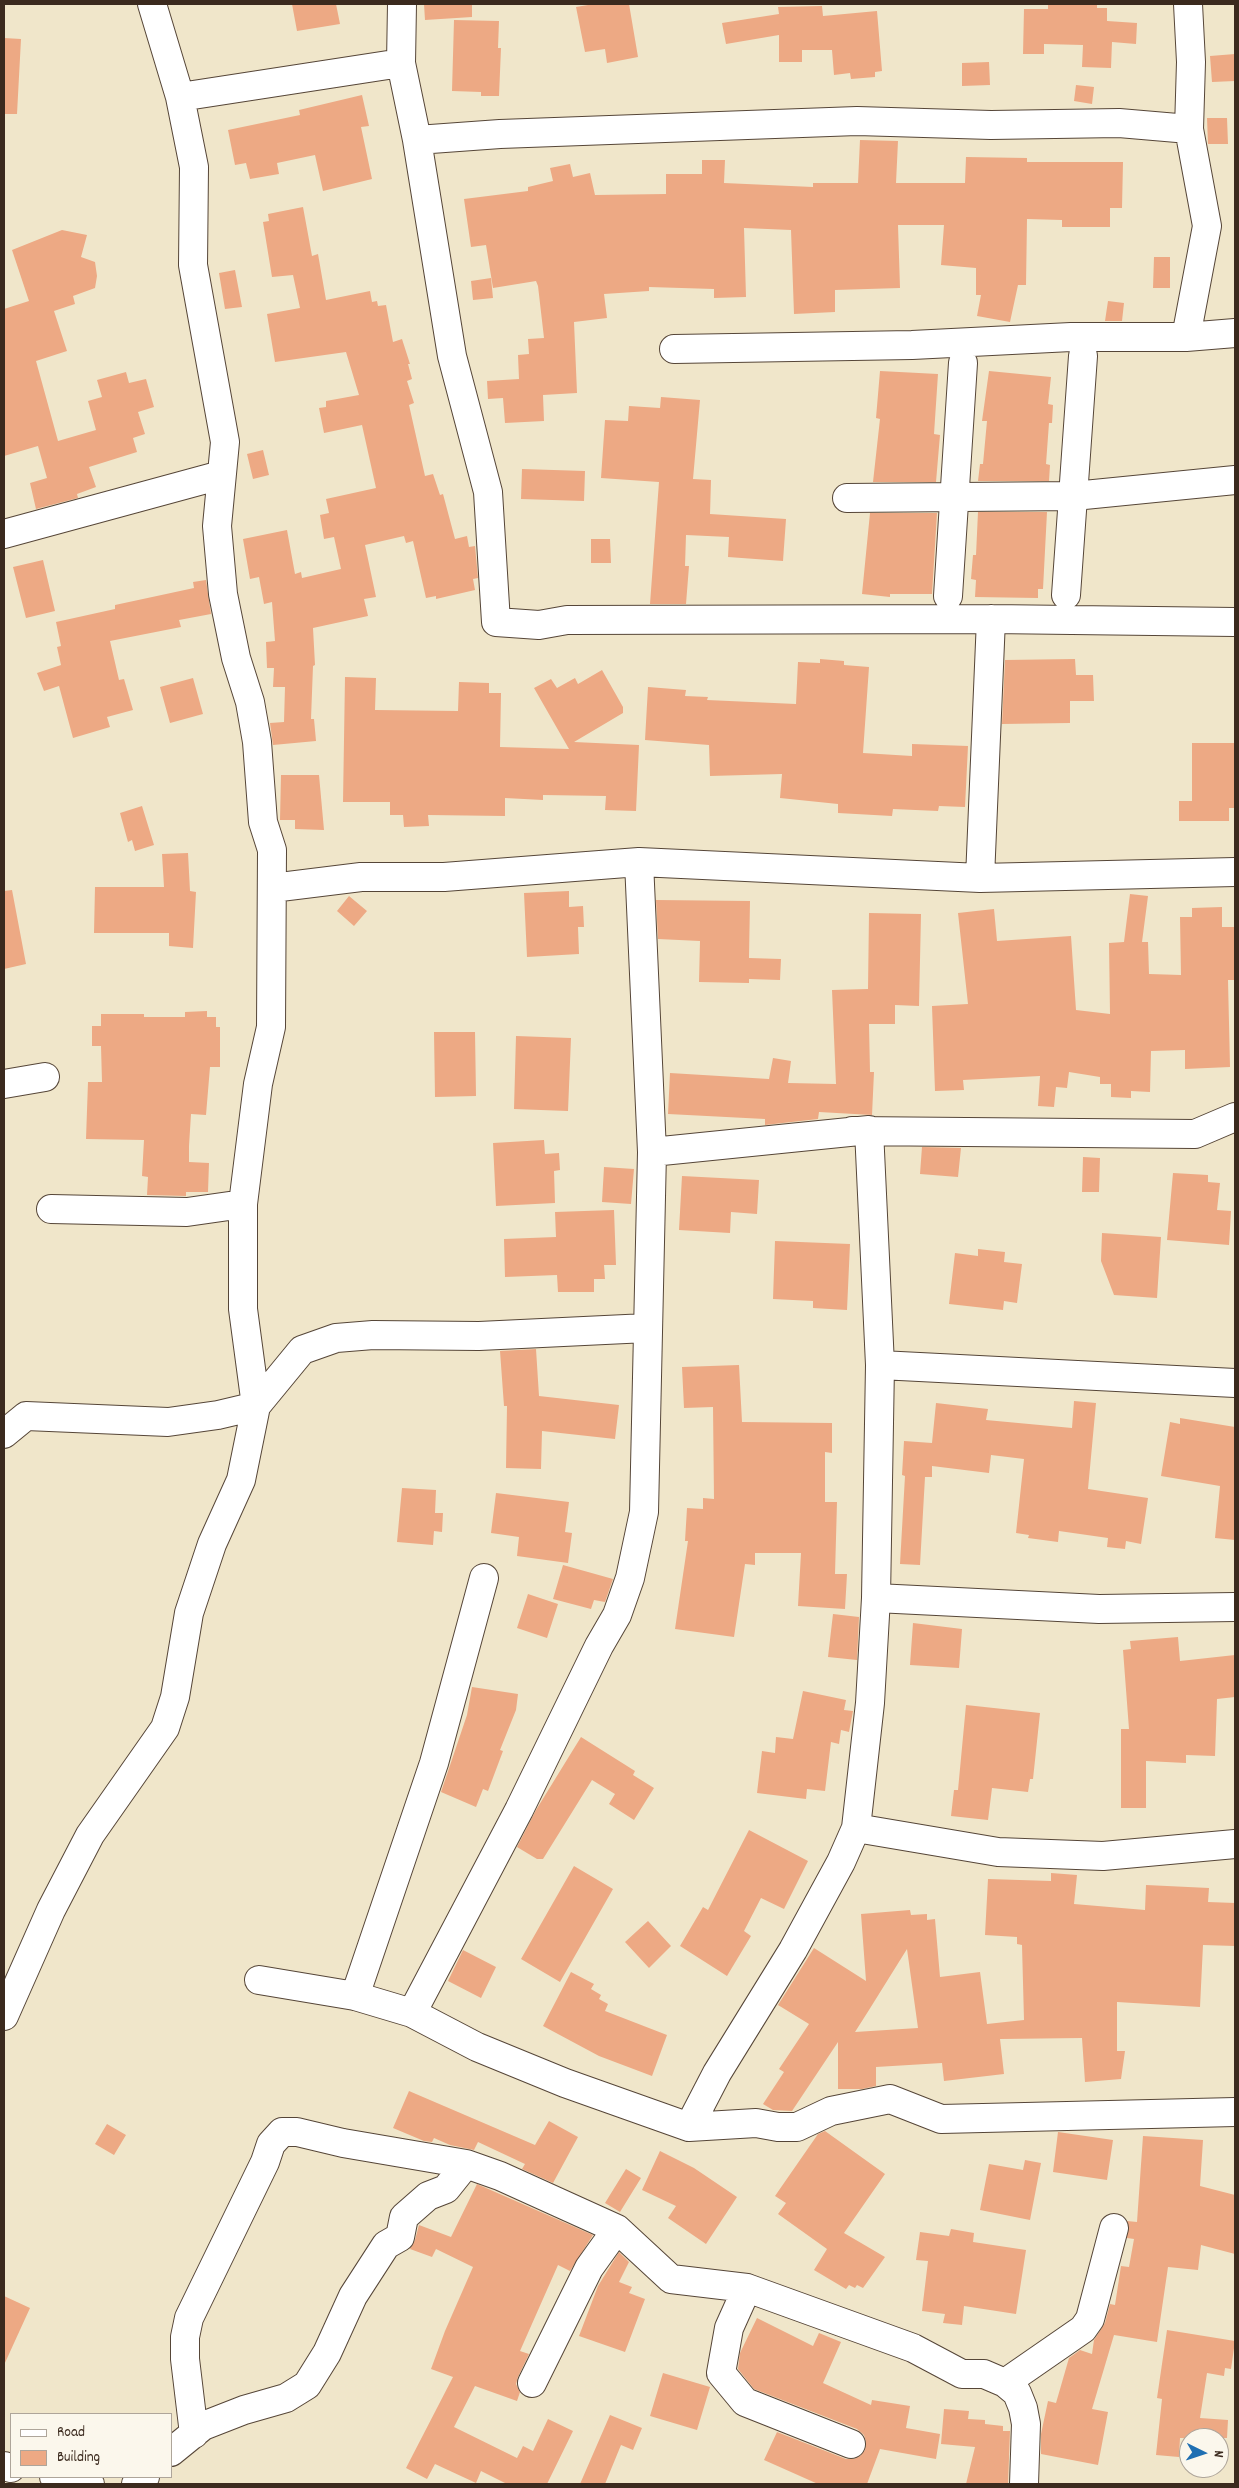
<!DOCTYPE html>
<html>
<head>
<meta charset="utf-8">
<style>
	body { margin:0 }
	#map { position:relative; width:1239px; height:2488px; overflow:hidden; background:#f0e6ca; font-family:Dekko,sans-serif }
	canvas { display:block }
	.frame { position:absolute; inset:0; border:5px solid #3b2a1e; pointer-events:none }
	.legend { position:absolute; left:10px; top:2413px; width:162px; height:65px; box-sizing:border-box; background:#fbf7ec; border:1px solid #aea59a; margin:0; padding:6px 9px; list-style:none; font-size:15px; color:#3b2a1e }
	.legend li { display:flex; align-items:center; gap:10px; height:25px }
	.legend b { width:25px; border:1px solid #aea59a }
	.north { position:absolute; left:1179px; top:2428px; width:50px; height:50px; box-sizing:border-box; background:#fbf7ec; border:1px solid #aea59a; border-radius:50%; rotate:94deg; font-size:14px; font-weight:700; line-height:20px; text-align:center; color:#3b2a1e }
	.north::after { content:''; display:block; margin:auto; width:18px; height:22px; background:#1f6fb2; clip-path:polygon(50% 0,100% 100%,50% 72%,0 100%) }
</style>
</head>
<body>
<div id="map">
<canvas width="1239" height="2488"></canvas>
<div class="frame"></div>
<ul class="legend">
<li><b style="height:6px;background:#fff"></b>Road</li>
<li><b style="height:14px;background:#eda984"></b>Building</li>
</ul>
<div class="north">N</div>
</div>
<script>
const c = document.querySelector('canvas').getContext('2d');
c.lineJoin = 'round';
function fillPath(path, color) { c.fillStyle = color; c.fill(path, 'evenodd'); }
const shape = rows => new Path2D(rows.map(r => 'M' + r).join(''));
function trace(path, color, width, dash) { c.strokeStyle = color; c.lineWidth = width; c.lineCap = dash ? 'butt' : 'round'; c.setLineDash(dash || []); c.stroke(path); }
const building = shape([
	[292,4,336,4,340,24,297,31],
	[424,4,472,4,472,17,425,20],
	[594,4,629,4,638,57,607,63,605,49,585,52,576,7],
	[1048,4,1097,4,1097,8,1107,8,1107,21,1137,23,1136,44,1112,42,1111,68,1082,67,1083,45,1044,44,1044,54,1023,54,1024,9,1048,9],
	[822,6,823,16,877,11,882,71,875,72,875,77,851,79,850,73,834,75,832,50,802,50,802,62,779,62,779,35,726,44,722,23,779,14,778,7],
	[454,20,499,21,498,48,501,48,499,96,481,96,481,92,452,91],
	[4,38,21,39,17,114,4,114],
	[1235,54,1235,81,1212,82,1210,56],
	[989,62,990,85,962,86,962,63],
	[1076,85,1094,87,1092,104,1074,101],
	[362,95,369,126,361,127,372,179,323,191,315,155,277,163,279,174,250,179,246,163,235,165,228,130,300,115,299,110],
	[1207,118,1227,118,1228,144,1208,144],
	[860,140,898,141,896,183,965,183,966,157,1027,158,1027,162,1123,162,1122,208,1110,208,1110,227,1062,227,1062,220,1027,219,1026,285,1018,285,1010,322,977,316,981,295,976,295,976,268,941,265,944,225,898,225,900,288,835,290,835,312,794,314,791,230,744,228,746,297,714,298,714,289,649,287,649,291,604,294,607,318,574,322,577,393,543,395,544,421,505,423,503,398,488,399,487,381,519,379,518,355,529,354,528,339,544,338,538,286,536,281,493,288,486,245,471,247,464,199,528,191,528,187,553,181,550,168,570,164,573,177,590,173,595,195,666,194,666,174,702,174,702,160,725,160,724,183,813,187,813,183,858,183],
	[303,207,312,256,318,254,326,300,370,291,372,302,377,301,378,306,386,305,393,342,402,339,410,364,408,364,412,379,407,381,414,403,409,405,425,476,433,474,440,495,443,494,455,539,467,536,469,547,475,546,478,578,473,579,475,590,436,599,436,596,426,598,413,541,406,543,404,536,365,545,376,597,364,599,368,616,313,628,315,665,313,666,311,719,314,719,316,741,273,745,270,723,284,722,285,687,273,687,274,668,267,668,266,642,275,641,272,602,264,604,259,577,250,579,243,539,287,530,295,574,301,572,302,578,341,569,334,537,324,539,320,515,329,513,326,499,376,488,362,425,324,433,319,408,326,407,326,401,359,395,346,352,275,362,267,314,300,308,293,275,272,277,263,222,269,221,268,214],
	[62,230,87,235,81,257,95,262,97,276,95,288,73,296,75,304,54,311,67,351,36,361,58,441,96,430,88,401,102,397,97,380,126,372,129,383,146,379,154,407,138,412,145,434,133,438,137,452,89,467,96,487,77,494,78,498,36,509,30,483,47,478,38,446,4,456,4,309,29,301,12,250],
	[1154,257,1170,257,1170,288,1153,288],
	[235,270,242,307,225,309,219,273],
	[491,278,493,298,473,300,471,281],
	[1108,301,1124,303,1122,321,1105,321],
	[880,371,938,374,934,434,940,435,936,482,873,482,880,419,876,418],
	[989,371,1051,377,1048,404,1053,405,1052,423,1049,423,1046,464,1050,465,1049,481,978,481,980,464,983,464,987,421,982,421],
	[661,397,700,400,693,479,711,480,710,514,786,519,783,561,728,557,729,537,686,535,685,566,689,566,686,604,650,604,659,482,601,478,605,420,628,421,629,406,660,408],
	[263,450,269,475,253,479,247,454],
	[522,469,585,471,584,501,521,499],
	[978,512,1047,512,1043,589,1038,589,1038,598,975,597,976,580,971,579,973,555,976,555],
	[870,513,937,513,932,594,890,594,890,597,862,594],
	[591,539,610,539,611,563,591,563],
	[43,560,55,611,26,618,13,567],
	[206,580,211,614,179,620,181,627,110,641,119,680,124,679,133,710,107,717,110,727,73,738,59,686,44,691,37,673,61,665,57,647,61,646,56,622,115,609,115,605,194,588,193,582],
	[820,659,844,661,844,665,869,667,863,753,912,756,912,744,968,746,965,807,939,806,938,811,893,809,892,816,838,813,838,804,780,798,782,774,710,776,709,745,645,740,648,687,686,690,685,696,708,697,707,700,796,704,798,662,820,663],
	[1075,659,1076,675,1093,675,1094,701,1070,701,1070,723,1002,724,1005,660],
	[602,670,623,707,623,713,574,742,639,745,636,811,605,810,606,796,543,795,543,800,505,798,505,816,428,815,429,826,404,827,403,815,390,815,390,802,343,802,345,677,376,678,375,710,458,711,459,682,489,683,489,693,501,693,500,747,569,749,534,688,551,679,557,688,575,678,578,684],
	[193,678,203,714,170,723,160,687],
	[1192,743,1235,743,1235,808,1229,808,1229,821,1179,821,1179,801,1192,801],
	[281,775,319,775,324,830,295,829,295,820,280,820],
	[142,806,154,845,135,851,132,840,128,842,120,813],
	[188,853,190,891,196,892,193,948,169,946,169,933,94,933,95,887,164,887,162,854],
	[12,890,26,964,4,969,4,891],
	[569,891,569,907,583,906,584,927,578,927,579,954,527,957,524,893],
	[1130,894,1148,896,1142,942,1148,942,1149,974,1181,975,1180,917,1192,917,1192,908,1222,907,1222,927,1234,927,1235,980,1228,980,1230,1067,1185,1069,1185,1050,1151,1051,1150,1092,1131,1091,1131,1098,1111,1097,1111,1084,1100,1084,1100,1077,1069,1072,1067,1088,1056,1087,1054,1107,1038,1106,1040,1076,963,1080,964,1090,935,1091,932,1006,968,1004,958,913,994,909,997,941,1071,936,1076,1010,1110,1014,1109,943,1124,942],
	[349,896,367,911,354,926,337,911],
	[656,900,750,901,749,958,781,959,780,980,749,979,749,983,699,982,700,941,658,939],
	[869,913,921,914,919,1006,895,1005,895,1024,869,1024,870,1072,874,1072,872,1115,819,1112,818,1119,765,1125,765,1119,668,1114,670,1073,769,1079,773,1058,791,1061,788,1083,836,1084,832,990,868,989],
	[207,1011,207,1017,216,1017,216,1027,220,1027,220,1067,210,1067,206,1115,191,1114,189,1146,189,1162,209,1163,208,1192,186,1192,186,1196,147,1195,148,1177,142,1176,144,1140,86,1139,88,1082,102,1082,101,1046,92,1046,92,1026,101,1026,101,1014,144,1014,144,1017,185,1017,185,1012],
	[434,1032,475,1032,476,1096,435,1097],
	[516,1036,571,1038,568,1111,514,1109],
	[544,1140,545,1154,559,1153,560,1170,554,1171,555,1203,496,1206,493,1143],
	[922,1147,961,1148,958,1177,920,1174],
	[1083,1157,1100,1158,1099,1192,1082,1192],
	[604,1167,634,1169,631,1204,602,1202],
	[1173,1173,1208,1175,1208,1182,1220,1183,1217,1210,1231,1211,1229,1245,1167,1240],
	[682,1176,759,1180,757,1214,731,1212,730,1233,679,1230],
	[614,1210,616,1265,604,1265,605,1279,594,1279,594,1292,558,1292,557,1275,505,1277,504,1239,556,1237,555,1212],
	[1102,1233,1161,1237,1157,1298,1114,1295,1101,1261],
	[775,1241,850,1244,847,1310,813,1308,813,1301,773,1299],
	[978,1249,1005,1252,1004,1262,1022,1264,1017,1303,1004,1301,1003,1310,949,1304,955,1253,978,1256],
	[536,1349,539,1396,619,1405,615,1439,542,1431,541,1469,506,1468,507,1406,504,1406,500,1351],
	[739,1365,742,1422,832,1423,832,1453,825,1452,825,1502,837,1502,835,1574,847,1574,845,1609,798,1606,801,1553,755,1553,755,1565,745,1564,734,1637,675,1629,688,1541,685,1541,687,1508,703,1509,703,1498,714,1499,713,1407,684,1408,682,1367],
	[1074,1401,1096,1403,1088,1489,1148,1498,1141,1544,1126,1541,1125,1549,1107,1547,1108,1538,1059,1531,1058,1542,1028,1538,1029,1535,1016,1533,1024,1459,991,1455,989,1473,932,1466,932,1477,925,1477,920,1565,900,1564,905,1476,902,1475,904,1441,932,1443,936,1403,988,1409,986,1420,1072,1428],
	[1180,1418,1235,1427,1235,1540,1215,1538,1220,1486,1161,1476,1170,1422,1180,1424],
	[402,1488,436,1490,435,1513,443,1513,442,1532,434,1531,433,1545,397,1542],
	[496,1493,569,1502,565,1532,572,1533,568,1563,517,1556,519,1537,491,1533],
	[563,1565,613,1579,605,1602,594,1600,591,1609,553,1599],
	[528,1594,558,1604,547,1638,517,1628],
	[833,1614,859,1617,857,1660,828,1657],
	[913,1623,962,1629,959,1668,910,1665],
	[1178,1637,1180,1661,1235,1655,1235,1697,1217,1699,1215,1756,1186,1755,1186,1763,1146,1761,1146,1808,1121,1808,1121,1729,1129,1729,1123,1650,1131,1649,1130,1641],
	[472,1687,518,1694,516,1710,500,1750,503,1751,488,1791,483,1789,476,1807,441,1792,467,1715],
	[803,1691,846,1700,844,1710,853,1711,849,1732,841,1730,839,1744,831,1742,825,1791,807,1789,806,1799,757,1793,762,1751,775,1753,776,1737,793,1739],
	[966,1705,1040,1713,1033,1779,1030,1779,1028,1792,992,1788,988,1820,951,1816,954,1790,958,1790],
	[581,1737,635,1771,633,1775,654,1788,634,1820,609,1804,615,1794,592,1780,543,1859,537,1859,517,1847,536,1810],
	[749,1830,808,1861,784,1909,761,1898,744,1931,751,1936,727,1976,680,1946,703,1907,708,1910],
	[574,1866,613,1889,560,1982,521,1959],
	[1051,1873,1077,1875,1074,1904,1145,1910,1146,1885,1209,1888,1208,1902,1235,1903,1235,1946,1203,1945,1200,2007,1117,2002,1117,2051,1125,2051,1121,2079,1085,2082,1082,2038,1000,2039,1004,2074,944,2081,942,2063,876,2067,876,2086,862,2089,838,2089,838,2042,792,2111,773,2110,763,2104,784,2072,779,2069,809,2024,778,2005,814,1948,866,1981,861,1914,910,1910,911,1915,927,1914,927,1920,935,1919,940,1977,980,1972,987,2024,1024,2020,1022,1945,1017,1944,1017,1937,985,1935,988,1879,1051,1881],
	[907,1949,918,2028,855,2032,869,2010],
	[648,1921,671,1946,649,1968,625,1942],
	[463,1950,496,1967,481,1998,448,1981],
	[571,1972,594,1984,591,1989,601,1995,599,1999,608,2004,605,2011,667,2035,652,2076,599,2056,543,2026],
	[409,2091,535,2145,549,2121,578,2137,553,2183,522,2169,525,2164,478,2142,474,2150,450,2145,434,2138,432,2142,424,2141,393,2128],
	[107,2124,126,2135,114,2155,95,2144],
	[825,2131,885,2174,844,2233,885,2257,863,2288,857,2285,855,2288,849,2285,846,2289,814,2270,827,2249,778,2214,786,2203,775,2196,818,2134],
	[1058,2132,1113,2140,1107,2180,1053,2172],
	[1143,2136,1203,2140,1200,2186,1235,2195,1235,2254,1201,2245,1198,2270,1168,2267,1157,2342,1114,2335,1092,2409,1108,2412,1098,2465,1041,2454,1041,2434,1048,2401,1056,2403,1069,2358,1080,2350,1092,2354,1094,2340,1105,2323,1110,2304,1115,2305,1121,2266,1129,2267,1134,2239,1127,2238,1127,2221,1137,2222],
	[660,2151,694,2168,737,2197,706,2244,668,2218,676,2206,642,2190],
	[1025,2160,1041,2163,1030,2220,980,2210,989,2164,1023,2170],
	[626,2169,641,2178,620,2212,605,2203],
	[477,2184,593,2235,570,2271,558,2265,520,2351,529,2354,518,2377,516,2384,520,2392,517,2401,475,2386,454,2427,517,2458,523,2446,533,2451,548,2419,573,2431,547,2484,507,2484,481,2471,476,2483,435,2464,427,2479,406,2468,453,2377,431,2369,445,2331,473,2267,436,2249,432,2257,410,2249,415,2240,419,2225,451,2237],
	[951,2229,974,2233,973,2242,1026,2250,1016,2314,964,2306,962,2325,943,2323,945,2314,922,2311,928,2261,916,2260,920,2232,949,2236],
	[619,2252,629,2262,619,2282,632,2287,629,2293,645,2299,625,2352,579,2336,598,2286],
	[4,2296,30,2308,4,2365],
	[757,2318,813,2346,819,2333,841,2342,823,2383,871,2405,872,2400,910,2406,906,2428,940,2434,936,2459,880,2449,867,2484,818,2484,764,2460,777,2432,846,2459,854,2459,860,2456,865,2450,866,2442,864,2435,857,2429,754,2389,738,2369,740,2353],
	[1167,2330,1235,2341,1231,2369,1225,2368,1224,2376,1207,2373,1200,2418,1228,2420,1227,2438,1180,2438,1179,2457,1156,2455,1162,2399,1157,2398],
	[663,2373,710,2387,697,2430,650,2416],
	[944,2409,969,2411,968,2419,985,2420,985,2424,1003,2426,1003,2431,1010,2431,1008,2484,966,2484,975,2447,941,2444],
	[610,2415,642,2428,633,2450,621,2445,605,2484,580,2484]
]);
const minor = shape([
	[402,4,401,63,417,140,452,356,488,492,496,622,539,625,567,620,991,619,1235,622],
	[180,97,401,63],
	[417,140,500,134,857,121,991,125,1119,123,1189,129],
	[1186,337,1207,226,1189,129,1191,62,1188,4],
	[674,349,912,345,1071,337,1186,337,1235,333],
	[847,498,1074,496,1235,480],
	[4,534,221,475],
	[1066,595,1083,356],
	[948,596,963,363],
	[980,878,991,619],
	[272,888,361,877,444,877,639,862,980,878,1235,872],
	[4,1084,45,1077],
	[852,1131,1195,1134,1235,1117],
	[652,1152,869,1130,880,1365,876,1598,870,1703,856,1828,841,1862,793,1950,717,2073,689,2127],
	[51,1209,187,1212,243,1204],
	[880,1365,1235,1383],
	[4,1434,26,1416,168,1422,218,1415,256,1406,302,1350,336,1338,373,1335,479,1336,647,1328],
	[876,1598,1099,1609,1235,1607],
	[856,1828,998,1852,1103,1856,1235,1844],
	[259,1980,355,1996,412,2013,477,2047,565,2083,689,2127,756,2123,778,2127,797,2127,831,2111,890,2099,941,2119,1235,2112],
	[355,1996,434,1763,484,1578],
	[412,2013,519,1810,599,1646,617,1615,630,1578,644,1512,652,1152,639,862],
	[4,2016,51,1910,90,1835,165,1728,175,1697,189,1613,212,1544,241,1480,256,1406,243,1309,243,1204,258,1084,271,1027,272,850,263,822,257,742,250,702,236,658,223,594,217,526,225,442,193,265,194,167,180,97,152,4],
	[747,2288,729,2328,721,2373,745,2402,851,2444],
	[532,2383,589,2268,617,2229],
	[1005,2383,1083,2329,1090,2319,1114,2228],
	[194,2434,185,2359,185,2337,189,2318,265,2162,271,2144,282,2132,297,2132,343,2143,466,2164,500,2176,617,2229,671,2279,747,2288,913,2348,962,2374,984,2374,1005,2383,1017,2393,1023,2408,1026,2424,1024,2484],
	[171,2452,203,2426,244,2410,286,2398,307,2385,327,2353,353,2296,386,2245,400,2237,404,2217,428,2196,446,2189,466,2164],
	[4,2466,11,2468],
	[54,2477,90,2484],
	[136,2484,145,2477]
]);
fillPath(building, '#eda984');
trace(minor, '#564638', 30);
trace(minor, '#fff', 28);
</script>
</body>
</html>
